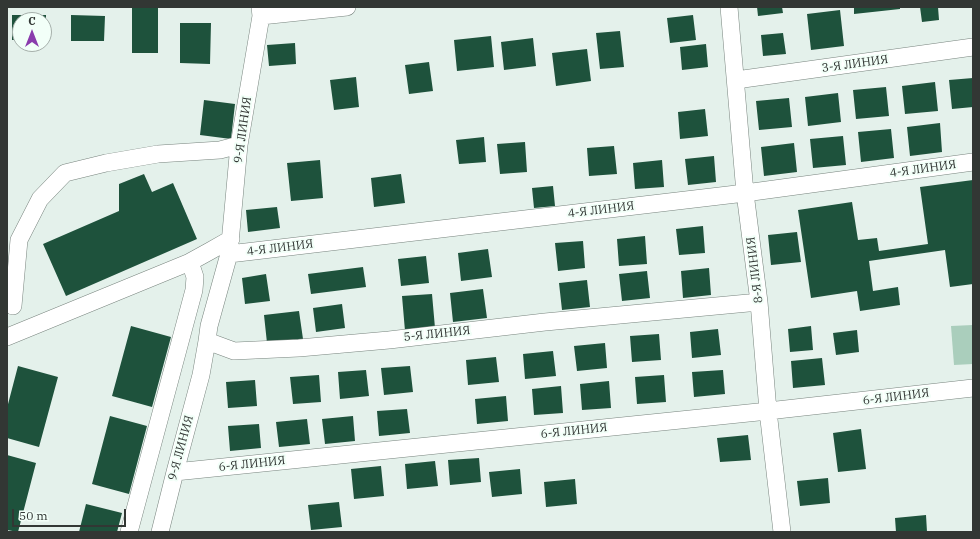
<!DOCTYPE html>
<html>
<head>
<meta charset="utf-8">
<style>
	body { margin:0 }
	#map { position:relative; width:980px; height:539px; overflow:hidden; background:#e4f1eb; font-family:"IBM Plex Serif",serif }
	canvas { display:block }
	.frame { position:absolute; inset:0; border:8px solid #323734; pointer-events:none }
	.north { position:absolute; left:12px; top:12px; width:40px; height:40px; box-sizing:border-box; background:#f2fff8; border:1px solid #a5afaa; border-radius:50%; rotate:0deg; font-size:11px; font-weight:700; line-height:16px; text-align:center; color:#323734 }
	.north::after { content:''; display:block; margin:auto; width:14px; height:18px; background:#8a3cad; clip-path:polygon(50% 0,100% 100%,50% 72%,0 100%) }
	.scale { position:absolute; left:12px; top:509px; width:114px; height:18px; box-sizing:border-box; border:2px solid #323734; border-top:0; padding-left:5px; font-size:12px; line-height:14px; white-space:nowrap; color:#323734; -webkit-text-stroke:3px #f2fff8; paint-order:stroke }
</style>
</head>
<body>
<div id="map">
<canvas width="980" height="539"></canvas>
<div class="frame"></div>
<div class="north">С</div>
<div class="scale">50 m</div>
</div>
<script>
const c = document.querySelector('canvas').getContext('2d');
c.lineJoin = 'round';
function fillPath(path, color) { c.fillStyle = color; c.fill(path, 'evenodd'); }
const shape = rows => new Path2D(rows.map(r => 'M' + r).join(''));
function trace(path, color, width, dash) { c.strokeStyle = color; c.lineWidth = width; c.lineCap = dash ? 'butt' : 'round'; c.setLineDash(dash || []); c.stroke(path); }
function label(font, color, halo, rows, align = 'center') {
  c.font = font + ' "IBM Plex Serif",serif'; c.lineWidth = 4; c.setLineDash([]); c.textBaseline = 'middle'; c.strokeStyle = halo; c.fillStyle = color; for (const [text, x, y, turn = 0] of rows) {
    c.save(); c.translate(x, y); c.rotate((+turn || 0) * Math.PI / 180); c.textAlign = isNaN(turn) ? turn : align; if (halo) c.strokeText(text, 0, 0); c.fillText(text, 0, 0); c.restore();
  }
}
const green = shape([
	[973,325,973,364,954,365,951,326]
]);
const building = shape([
	[132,7,158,7,158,53,132,53],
	[757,7,782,7,783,13,758,16],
	[854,7,900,7,900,9,854,14],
	[920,7,938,7,939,20,922,22],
	[840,10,844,46,811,50,807,14],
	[12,15,46,15,46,41,44,41,44,20,20,20,20,40,12,40],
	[71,15,105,16,104,41,71,41],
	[693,15,696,40,670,43,667,18],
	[180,23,211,23,210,64,180,63],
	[620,31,624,67,600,69,596,33],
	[783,33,786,54,763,56,761,35],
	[491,36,494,67,457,71,454,40],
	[533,38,536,66,504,70,501,42],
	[295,43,296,64,269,66,267,45],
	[706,44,708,67,682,70,680,47],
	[587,49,591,81,556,86,552,53],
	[429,62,433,91,409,94,405,65],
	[356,77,359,107,334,110,330,80],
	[973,78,973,107,952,109,949,80],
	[935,82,938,111,905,114,902,86],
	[886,87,889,116,856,119,853,90],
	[838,93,841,122,808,126,805,97],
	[789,98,792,127,759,130,756,101],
	[204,100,235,104,231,139,200,135],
	[705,109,708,136,680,139,678,112],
	[940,123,942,152,910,156,907,127],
	[891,129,894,158,861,162,858,132],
	[843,136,846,165,813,168,810,139],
	[484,137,486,162,459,164,456,140],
	[525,142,527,172,500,174,497,144],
	[794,143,797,172,764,176,761,147],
	[614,146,617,174,589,176,587,148],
	[714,156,716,182,688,185,685,159],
	[320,160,323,198,291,201,287,163],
	[662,160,664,187,635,189,633,163],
	[144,174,152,192,173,183,197,239,66,296,43,244,119,211,119,184],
	[401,174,405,203,374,207,371,178],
	[973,180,973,284,950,287,945,250,869,261,873,291,898,287,900,305,860,311,857,291,811,298,798,210,852,202,858,240,877,238,879,251,928,244,920,187],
	[553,186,555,206,534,208,532,188],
	[277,207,280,228,248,232,246,210],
	[703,226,705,253,679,255,676,229],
	[797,232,801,262,771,265,768,235],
	[645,236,647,264,619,266,617,239],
	[583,241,585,268,558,271,555,243],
	[488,249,492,277,461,281,458,253],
	[426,256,429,283,401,286,398,259],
	[363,267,366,287,311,294,308,274],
	[709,268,711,295,683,298,681,271],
	[647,271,650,298,622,301,619,274],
	[266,274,270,301,245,304,242,278],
	[587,280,590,307,562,310,559,283],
	[483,289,487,318,453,322,450,293],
	[432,294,435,328,405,331,402,296],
	[342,304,345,328,316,332,313,308],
	[299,311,303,339,267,343,264,315],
	[131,326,171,337,152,407,112,396],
	[811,326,813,350,790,352,788,329],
	[718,329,721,355,692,358,690,332],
	[857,330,859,352,836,355,833,333],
	[659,334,661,360,632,362,630,336],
	[605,343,607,368,577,371,574,346],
	[553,351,556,376,525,379,523,354],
	[496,357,499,382,468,385,466,360],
	[822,358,825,385,793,388,791,361],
	[18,366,58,377,39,447,7,438,7,408],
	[410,366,413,392,384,395,381,368],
	[366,370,369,396,340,399,338,372],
	[723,370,725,394,694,397,692,372],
	[319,375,321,402,293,404,290,377],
	[664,375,666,402,637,404,635,377],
	[255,380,257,406,228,408,226,382],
	[609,381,611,408,582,410,580,384],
	[561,386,563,413,534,415,532,389],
	[506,396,508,421,477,424,475,399],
	[407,409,410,433,379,436,377,411],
	[110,416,147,426,129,494,92,484],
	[353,416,355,441,325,444,322,419],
	[307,419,310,444,279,447,276,422],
	[259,424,261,448,230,451,228,426],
	[861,429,866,469,838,472,833,433],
	[748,435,751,460,720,462,717,438],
	[7,455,36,463,18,532,7,530],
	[479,458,481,482,450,485,448,460],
	[435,461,438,486,407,489,405,464],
	[381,466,384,496,354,499,351,469],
	[520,469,522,494,492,497,489,472],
	[828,478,830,503,800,506,797,481],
	[575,479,577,504,546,507,544,482],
	[339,502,342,527,311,530,308,505],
	[86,504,122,513,117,532,79,532],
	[926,515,927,532,896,532,895,518]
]);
const minor = shape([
	[260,7,261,16,239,145,229,254,209,326,207,341,234,351,299,348,389,340,545,322,759,302],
	[729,7,745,193,759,302,768,411,782,532],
	[261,16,347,7],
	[736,80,973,47],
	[229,254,745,193,973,162],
	[13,306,19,240,40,199,65,173,106,163,158,154,220,150,239,145],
	[7,337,190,262,210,251,231,239],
	[175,472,768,411,973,388],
	[129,532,194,290,195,277,190,262],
	[160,532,175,472,201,375,207,341]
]);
const streetNames = [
	["3-Я ЛИНИЯ",855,64,-8],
	["9-Я ЛИНИЯ",243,130,-82],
	["4-Я ЛИНИЯ",923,169,-8],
	["4-Я ЛИНИЯ",601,210,-7],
	["4-Я ЛИНИЯ",280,248,-7],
	["8-Я ЛИНИЯ",755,270,-97],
	["5-Я ЛИНИЯ",437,334,-6],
	["6-Я ЛИНИЯ",896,397,-7],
	["6-Я ЛИНИЯ",574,431,-6],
	["9-Я ЛИНИЯ",181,448,-75],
	["6-Я ЛИНИЯ",252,464,-6]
];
fillPath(green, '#aacebc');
fillPath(building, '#1e523c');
trace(minor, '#78847e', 18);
trace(minor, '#fff', 17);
label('12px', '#323734', '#f2fff8', streetNames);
</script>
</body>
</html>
